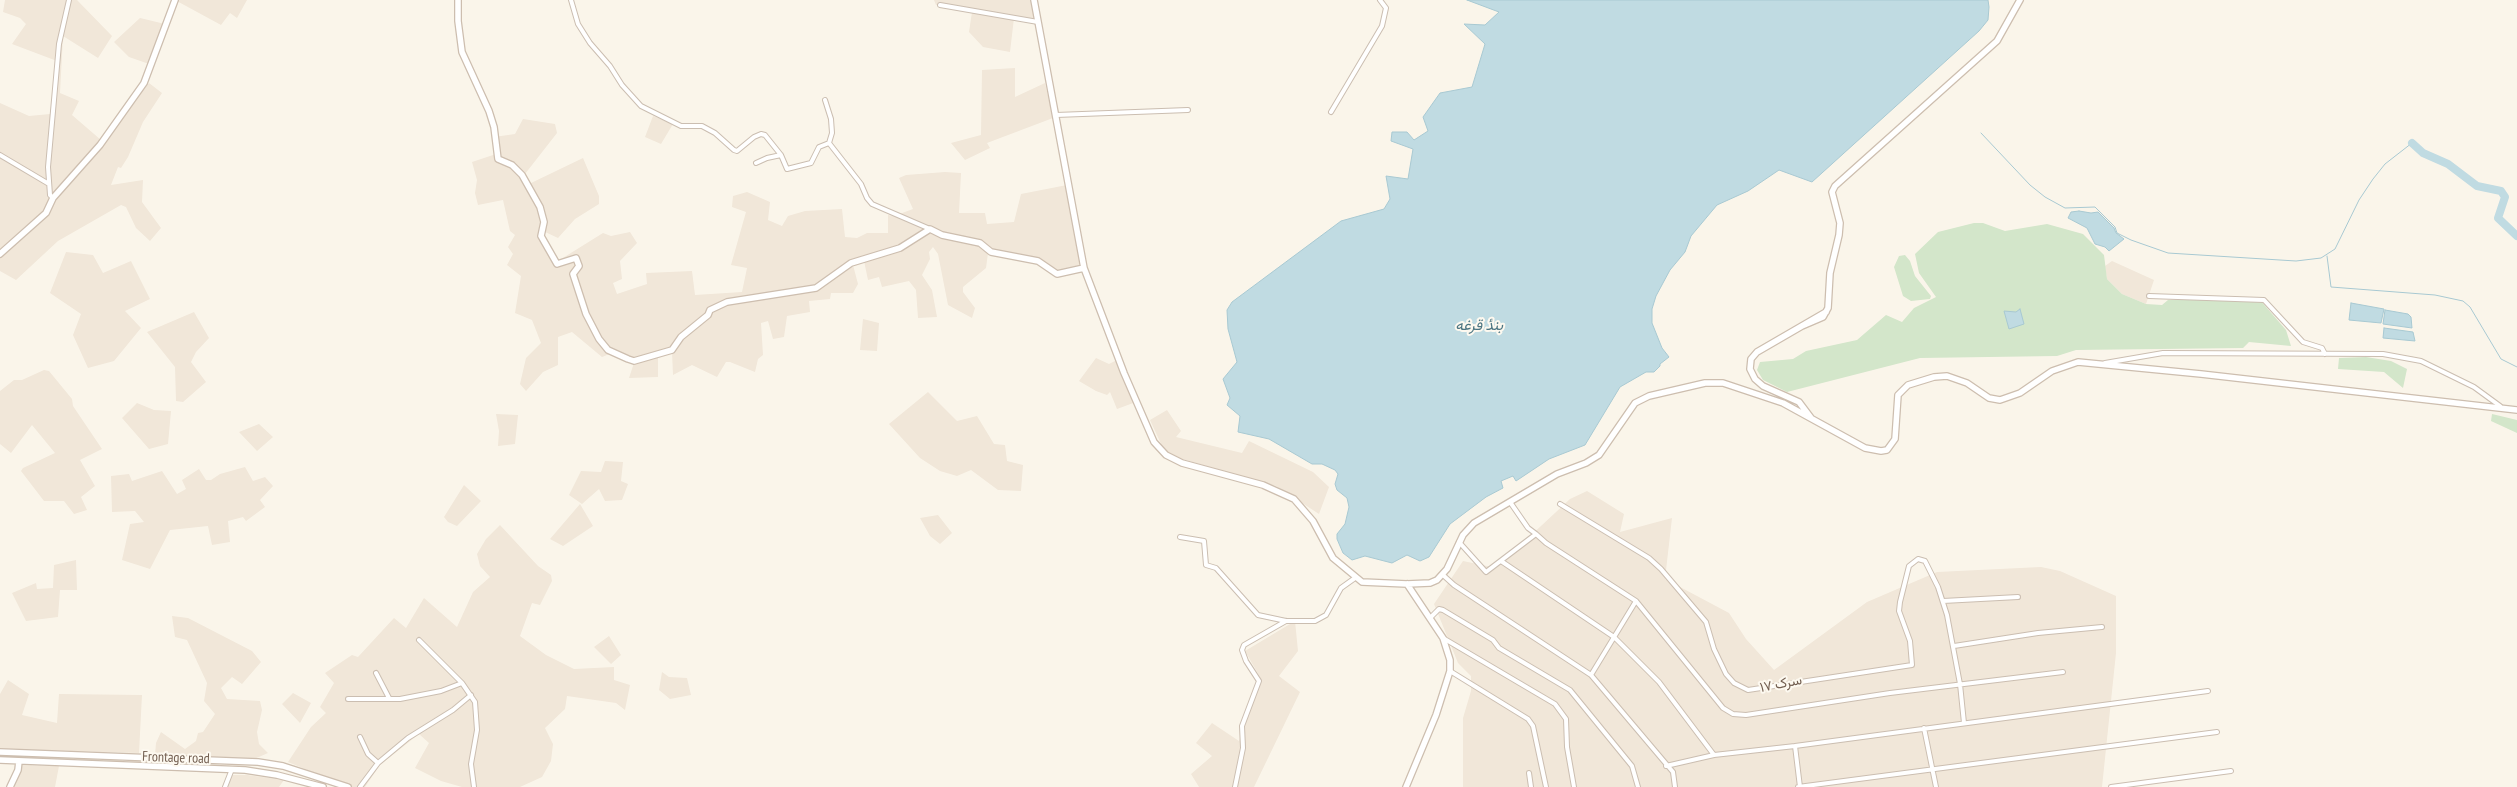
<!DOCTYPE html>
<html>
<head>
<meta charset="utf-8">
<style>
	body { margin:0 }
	canvas { display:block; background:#faf5ea }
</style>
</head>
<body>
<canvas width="2517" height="787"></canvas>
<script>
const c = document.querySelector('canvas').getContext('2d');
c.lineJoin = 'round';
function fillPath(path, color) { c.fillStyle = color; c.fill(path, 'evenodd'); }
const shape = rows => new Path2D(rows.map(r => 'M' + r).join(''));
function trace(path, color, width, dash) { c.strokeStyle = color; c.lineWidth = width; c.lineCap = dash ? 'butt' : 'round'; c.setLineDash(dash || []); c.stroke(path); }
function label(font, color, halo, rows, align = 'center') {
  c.font = font + ' "PT Sans Narrow",Vazirmatn,sans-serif'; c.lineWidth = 4; c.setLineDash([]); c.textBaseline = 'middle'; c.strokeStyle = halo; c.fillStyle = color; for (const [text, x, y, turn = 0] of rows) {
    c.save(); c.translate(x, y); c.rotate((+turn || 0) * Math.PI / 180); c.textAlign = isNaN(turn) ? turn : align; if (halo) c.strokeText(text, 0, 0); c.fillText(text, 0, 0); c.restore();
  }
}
const residential = shape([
	[5,0,77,0,112,36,98,58,63,36,60,93,79,101,72,115,101,140,149,83,162,93,143,122,128,157,121,168,118,167,111,185,143,180,142,202,161,228,150,241,136,228,126,207,121,205,58,241,16,280,0,271,0,103,29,116,50,114,57,61,12,44,26,24,20,18,3,12],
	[175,0,247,0,237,18,230,13,221,25],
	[934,0,1035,0,1038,20,1014,18,1010,52,983,47,969,32,972,12,936,5],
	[140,18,165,24,149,64,129,57,114,42],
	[1015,68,1015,97,1045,83,1053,118,987,143,990,148,965,160,951,143,981,135,982,70],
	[653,116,673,124,661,144,645,137],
	[523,119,555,124,557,133,525,174,529,184,583,158,599,196,599,204,575,219,558,238,543,231,542,235,558,261,603,233,611,236,630,232,637,243,620,261,622,279,613,283,617,294,647,284,646,273,692,271,695,295,742,292,747,268,731,265,746,212,732,207,733,196,747,192,770,202,768,220,782,226,788,216,805,211,842,209,845,237,857,238,867,233,888,233,888,215,894,216,913,209,899,178,906,175,945,172,961,173,959,213,985,213,987,224,1014,222,1021,194,1067,185,1081,269,1058,273,1036,260,988,253,986,268,963,287,963,292,975,308,972,318,948,305,938,254,933,247,929,252,930,259,922,275,932,290,937,317,918,318,916,290,909,281,882,287,879,277,868,280,864,261,853,265,858,284,853,293,831,293,830,299,809,301,810,312,787,316,784,337,773,339,768,321,761,323,763,355,758,359,755,372,730,362,726,362,717,377,692,365,673,375,672,352,658,357,658,377,629,378,634,363,612,353,602,357,572,332,558,337,558,365,543,372,526,391,520,384,526,358,541,343,532,320,515,313,521,276,507,265,513,254,508,247,515,235,510,231,503,200,478,205,475,193,477,180,472,162,496,154,494,137,515,134],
	[66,252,93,255,103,273,131,261,150,299,125,311,141,328,114,361,88,368,73,335,81,314,50,293],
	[2112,261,2154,280,2146,304,2122,294,2107,279,2105,266],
	[194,312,209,338,196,352,191,362,206,382,183,402,176,401,175,367,147,332],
	[863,319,879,323,877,351,860,350],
	[1096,358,1109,364,1117,360,1136,402,1117,409,1110,392,1107,395,1096,391,1079,381],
	[44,370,49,371,72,399,73,406,102,449,80,460,95,486,81,497,87,510,74,514,64,501,44,501,21,471,23,468,55,453,32,425,11,453,0,444,0,391,14,380,22,380],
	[928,392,957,421,977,416,994,444,1005,445,1007,461,1023,465,1021,491,998,490,971,470,957,476,940,471,920,458,889,424],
	[137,403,154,410,171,411,168,444,149,449,122,418],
	[1167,410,1181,431,1176,437,1242,453,1249,441,1313,472,1329,487,1319,514,1276,486,1172,456,1162,446,1150,420],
	[496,414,518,415,515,444,498,446,499,431],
	[259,424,273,437,257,451,239,432],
	[605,461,623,462,621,481,628,484,622,500,605,501,599,489,582,504,569,495,581,471,601,472],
	[245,467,253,481,265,477,273,486,260,500,265,507,246,521,243,517,228,521,230,542,212,545,208,526,170,530,150,569,122,560,130,524,144,522,135,511,112,512,111,476,129,474,132,481,162,471,177,494,186,489,182,480,199,469,206,480,211,480,220,474],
	[464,485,481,501,457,526,448,522,444,517],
	[1587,491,1624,514,1620,532,1672,518,1665,579,1729,613,1746,639,1774,670,1867,602,1937,572,2041,567,2060,571,2116,596,2116,653,2102,787,1463,787,1463,718,1471,691,1471,676,1458,663,1434,604,1463,561,1487,566,1498,566,1570,499],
	[580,504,593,526,563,546,550,539],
	[938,515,952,533,940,544,930,536,920,518],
	[500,525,538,566,551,575,552,581,540,605,532,603,520,636,546,655,574,669,614,667,614,680,630,685,625,710,616,703,567,696,565,709,545,728,553,744,551,761,542,777,520,787,462,787,441,781,415,768,429,743,419,734,380,765,365,787,349,787,288,762,311,727,326,713,320,707,334,683,325,673,352,655,358,657,394,618,406,628,424,598,457,627,473,592,490,577,480,566,477,554,486,539],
	[76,560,77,590,60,590,58,617,26,621,12,593,36,583,37,589,53,588,54,565],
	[172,616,188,618,252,651,261,662,242,684,232,677,221,688,227,699,260,701,262,710,257,732,259,744,268,753,252,760,155,755,156,743,161,732,185,749,196,741,198,733,203,732,215,714,204,701,207,683,187,640,175,637],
	[1295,621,1298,651,1279,676,1300,692,1254,787,1199,787,1191,774,1212,756,1196,743,1212,723,1239,741,1260,677,1245,651],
	[609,636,621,655,611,664,594,647],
	[662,672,669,677,687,678,691,695,670,699,659,690],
	[8,680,29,694,22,715,57,723,59,694,142,695,139,753,0,749,0,694],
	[293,693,311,703,300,723,282,704],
	[22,765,59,766,55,787,12,787,20,774],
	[228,775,247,775,284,780,279,787,222,787]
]);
const green = shape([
	[1974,223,1983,223,2005,231,2047,224,2083,234,2104,255,2107,279,2122,294,2146,304,2162,305,2168,300,2260,300,2286,330,2291,346,2249,342,2243,348,2076,350,2057,356,1920,358,1787,392,1763,380,1757,370,1760,362,1793,359,1806,351,1857,340,1886,315,1902,322,1914,308,1936,297,1919,273,1915,254,1938,232],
	[1905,255,1910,261,1915,276,1931,296,1930,299,1911,301,1903,296,1894,267,1899,256],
	[2366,357,2391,361,2407,369,2403,388,2384,372,2338,369,2339,358],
	[2492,414,2517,420,2517,433,2491,421]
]);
const water = shape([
	[1467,0,1988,0,1989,7,1988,20,1979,31,1812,182,1779,170,1748,191,1717,205,1691,236,1685,252,1670,270,1656,296,1652,309,1652,323,1662,348,1669,357,1660,364,1660,366,1654,372,1646,372,1620,387,1585,445,1549,459,1516,481,1513,476,1501,481,1503,488,1486,497,1450,524,1429,557,1420,561,1407,555,1392,563,1365,556,1352,560,1343,553,1337,539,1337,534,1345,524,1349,507,1347,498,1337,490,1335,484,1338,474,1335,470,1322,464,1312,464,1269,439,1238,432,1240,416,1227,405,1230,398,1223,379,1237,362,1228,329,1227,310,1232,302,1341,221,1384,209,1390,199,1386,176,1408,179,1413,149,1391,141,1392,132,1407,132,1414,140,1428,131,1423,117,1440,93,1472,87,1485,44,1464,24,1485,25,1499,12,1467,0],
	[2079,211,2091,213,2098,212,2114,228,2116,233,2124,239,2109,251,2105,247,2095,244,2087,228,2068,218,2071,212,2079,211],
	[2351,303,2384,309,2381,323,2349,320,2351,303],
	[2020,309,2024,324,2009,329,2004,311,2016,312,2020,309],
	[2385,310,2408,314,2411,317,2412,328,2383,324,2385,310],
	[2384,328,2413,332,2415,341,2383,338,2384,328]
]);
const stream = shape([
	[1981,133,2030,185,2045,197,2065,208,2095,207,2115,227,2117,233,2131,240,2168,253,2296,261,2321,258,2335,249,2359,200,2373,179,2385,164,2412,143],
	[2327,256,2331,287,2435,295,2463,301,2470,307,2501,359,2517,367]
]);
const river = shape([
	[2412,143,2423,153,2448,164,2477,186,2501,191,2505,197,2498,218,2517,236]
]);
const street = shape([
	[571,0,578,24,590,43,610,66,622,85,641,106,681,126,702,126,715,133,734,150,737,151,754,137,761,134,765,135,781,155,787,169,811,163,819,147,829,143],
	[940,5,1038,22],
	[825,100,831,119,832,133,829,143,861,184,867,198,872,204,930,229],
	[1331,112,1382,26,1386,8,1380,0],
	[1056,115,1188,110],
	[0,155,49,184],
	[756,163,767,158,781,155],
	[53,198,50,195,48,167,59,44,69,0],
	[2149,296,2264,300,2303,342,2322,348,2325,354],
	[2105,363,2163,353,2383,354,2421,361,2474,387,2500,406],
	[1560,504,1649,558,1661,569,1706,622,1714,649,1726,674,1734,683,1748,690,1912,665,1910,641,1899,611,1900,602,1909,566,1918,559,1925,561,1938,587,1947,615,1960,684,1964,723],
	[1536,534,1546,543,1636,601,1723,708,1733,714,1746,715,1890,693,2063,672],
	[1180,537,1204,541,1206,565,1216,568,1258,615,1286,621,1315,621,1326,615,1341,588,1355,578],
	[1459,542,1486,572,1536,534,1528,528,1510,502],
	[1501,561,1614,637,1659,682,1714,755],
	[1443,575,1454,585,1591,675,1673,772,1675,787],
	[1943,601,2018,597],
	[1430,618,1439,609,1443,610,1493,640,1499,648,1570,690,1632,766,1638,787],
	[1443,638,1555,704,1566,719,1567,747,1574,787],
	[419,640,462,683,475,702,477,730,471,764,474,787],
	[1954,646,2038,633,2102,627],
	[1450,671,1528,719,1533,726,1546,787],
	[376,673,389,698],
	[1591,675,1636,601],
	[348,699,400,699,441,691,462,683],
	[1924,728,1936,787],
	[360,737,368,754,378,763],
	[1795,746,2208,691],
	[1666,766,1714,755,1795,746,1800,787],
	[1529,773,1531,787],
	[225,787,232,769],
	[360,787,378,763,408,738,453,710,471,695],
	[1235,787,1243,748,1242,726,1259,681,1246,661,1242,650,1244,645,1286,621],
	[1798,787,2217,732],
	[2111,787,2231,771]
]);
const secondary = shape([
	[458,0,458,21,462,52,489,111,494,127,498,159,512,165,522,175,540,207,544,222,541,236,557,264,576,258,579,266,573,274,586,314,599,339,608,350,628,359,634,361,672,350,681,337,708,315,710,310,727,302,816,288,851,263,900,248,930,229,942,235,980,243,991,252,1038,261,1057,274,1084,268],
	[1034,0,1084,268,1124,373,1154,442,1166,455,1182,463,1263,485,1294,499,1313,521,1333,558,1362,582,1407,584,1430,583,1437,580,1447,569,1463,535,1474,523,1557,474,1586,463,1599,455,1635,403,1649,396,1705,383,1723,383,1783,403,1865,448,1881,451,1887,450,1895,439,1898,395,1908,385,1934,377,1947,376,1967,383,1989,398,2000,400,2020,393,2052,371,2078,362,2201,374,2517,410],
	[0,254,46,213,53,198,100,145,144,83,175,0],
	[1802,326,1823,317,1828,308,1830,273,1839,235,1840,223,1832,192,1835,186,1997,41,2020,0],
	[1811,418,1799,402,1763,386,1755,379,1750,369,1751,359,1757,352,1826,312],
	[0,752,258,762,283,766,348,787],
	[0,760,245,770,277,775,323,787],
	[10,787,18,770,19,761],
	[1406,787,1436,715,1450,671,1450,660,1443,638,1407,584]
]);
const streetNames = [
	["سرک ۱۷",1781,684,-11],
	["Frontage road",176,758,2]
];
const waterNames = [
	["بندٔ قرغه",1479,326]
];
fillPath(residential, '#f1e7d9');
fillPath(green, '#d3e6ca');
fillPath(water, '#c0dbe2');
trace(water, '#a8c9d2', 1);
trace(stream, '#a8c9d2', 1);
trace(river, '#c0dbe2', 8);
trace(street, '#cbbeb1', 6);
trace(secondary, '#cdbeaf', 8);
trace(street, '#fff', 4);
trace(secondary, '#fff', 5.5);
label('14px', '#725e50', '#fdf9f0', streetNames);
label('italic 15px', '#4c7582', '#fdf9f0', waterNames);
</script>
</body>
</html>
